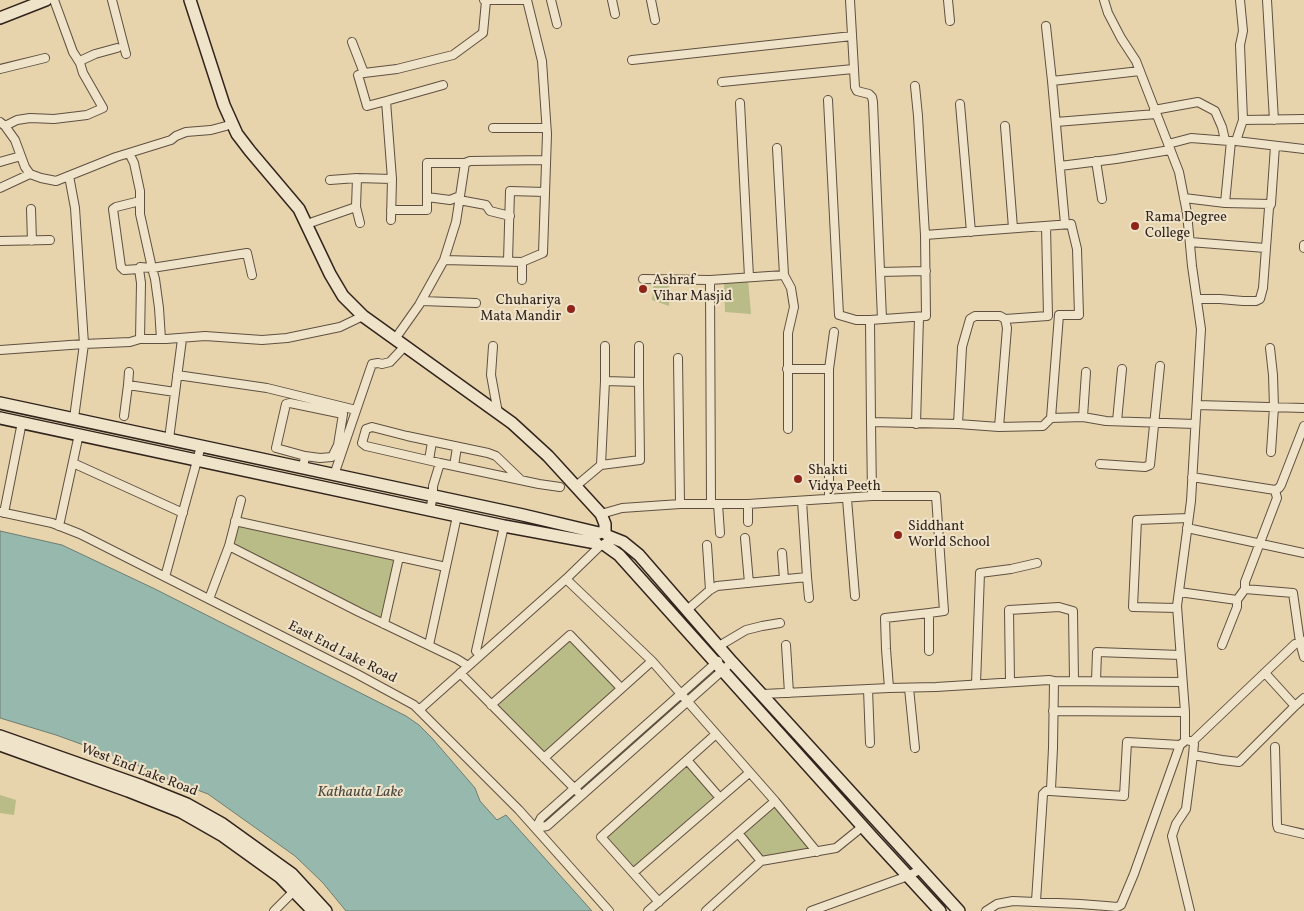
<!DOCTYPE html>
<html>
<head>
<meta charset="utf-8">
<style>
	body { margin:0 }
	canvas { display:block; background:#e7d4ac }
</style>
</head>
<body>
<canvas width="1304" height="911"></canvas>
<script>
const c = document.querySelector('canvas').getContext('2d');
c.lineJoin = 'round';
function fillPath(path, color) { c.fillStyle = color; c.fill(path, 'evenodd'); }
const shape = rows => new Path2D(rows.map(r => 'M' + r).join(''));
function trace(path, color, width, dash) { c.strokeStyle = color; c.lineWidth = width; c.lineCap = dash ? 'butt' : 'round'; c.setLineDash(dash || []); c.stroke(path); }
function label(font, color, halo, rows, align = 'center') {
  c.font = font + ' Vollkorn,serif'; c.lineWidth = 4; c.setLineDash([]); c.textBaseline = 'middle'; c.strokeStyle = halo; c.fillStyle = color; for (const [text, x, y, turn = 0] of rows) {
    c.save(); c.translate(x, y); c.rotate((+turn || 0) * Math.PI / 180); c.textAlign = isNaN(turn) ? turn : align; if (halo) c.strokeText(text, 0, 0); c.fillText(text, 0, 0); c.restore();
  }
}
const green = shape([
	[748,279,751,314,725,312,724,281],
	[654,281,670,282,669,306,652,300],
	[239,526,394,560,380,619,233,545],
	[569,641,616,688,544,752,496,705],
	[688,766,714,796,634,868,607,837],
	[0,795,16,800,14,815,0,813],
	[774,806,810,848,762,856,743,834]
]);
const water = shape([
	[0,531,62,545,155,589,406,716,419,725,432,738,475,788,480,801,497,820,506,815,592,911,346,911,323,883,295,856,208,794,163,777,128,761,56,735,0,718,0,531]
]);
const street = shape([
	[54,0,73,52,80,63],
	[112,0,126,54],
	[484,0,527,0,542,61,547,134,543,253,522,262],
	[551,0,557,24],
	[612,0,615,14],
	[651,0,655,20],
	[850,0,855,87,857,91,869,94,872,97,873,102,882,319],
	[948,0,950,21],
	[1104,0,1108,13,1121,38,1136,61,1179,172,1187,213,1192,266,1201,329,1191,501,1177,606,1185,712],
	[1240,0,1243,31,1240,45,1243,120,1236,141,1304,149],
	[1267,0,1274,120],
	[1046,26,1052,81],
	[352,42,364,73,397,69,453,55,483,33,486,1],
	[632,60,852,36],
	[0,69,45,58],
	[722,82,853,69],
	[915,86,918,116,925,235],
	[828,100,839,315,856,320,870,320],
	[386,101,443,85],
	[740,103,749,277],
	[960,104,971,232],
	[1154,110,1198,102,1215,111,1222,127,1225,140],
	[1243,120,1304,119],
	[0,122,5,126,15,140,25,167,30,174,41,178,56,181,116,157,129,153],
	[1056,122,1156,114],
	[5,126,17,120,30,118,54,119,87,115,103,108,83,73,80,63,82,60,95,54,117,48],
	[1005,126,1013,228],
	[493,128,546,128],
	[1168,144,1191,138,1229,141],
	[777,148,784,275,791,288,794,307,788,333,788,429],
	[1096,161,1102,199],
	[0,162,21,156],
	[465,163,460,196,450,200,427,197,427,163,465,163,470,161,546,160],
	[1060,166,1116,159,1170,150],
	[330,180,357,178],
	[0,188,30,174],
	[1184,198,1225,203,1231,141],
	[459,200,486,205,490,211,510,216],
	[1225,203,1271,204],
	[356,207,360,223],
	[31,209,32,241],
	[391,210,427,210,427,197],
	[391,220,392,179],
	[307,224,356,207,357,178,392,179,386,101,367,106,358,75,364,73],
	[1065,224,1052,81,1140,71],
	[0,241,50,240],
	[1190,242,1265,248],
	[1304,248,1304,245],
	[444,260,456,222,460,196],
	[508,261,510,191,545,192],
	[139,269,124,270,121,267,113,209,116,207,140,201],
	[880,272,926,271],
	[643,279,710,280],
	[1197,299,1220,299,1243,301,1256,301,1260,299,1263,288,1269,208,1271,204,1275,146],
	[422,301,476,303],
	[1005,319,1048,316,1046,226],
	[140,339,166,339,205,336,262,340,287,338,340,327,363,316],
	[161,339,159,308,155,279,152,268,247,253,252,275],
	[395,339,419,305,444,260,522,262,522,280],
	[493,346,491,375,498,413],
	[1270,348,1273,375,1274,407,1271,452],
	[0,350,84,344,75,208,69,176],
	[678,358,680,504],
	[787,369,829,369],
	[177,375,267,388,356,410],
	[605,381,605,346],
	[639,382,639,346],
	[128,385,129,372],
	[1197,405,1304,408],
	[124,416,128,385,175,392],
	[1083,417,1086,372],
	[74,418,84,344,130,342,140,339,141,283,139,269,140,267,152,268,140,214,140,191,134,163,129,153,171,140,176,136,186,132,211,130,226,126,232,123],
	[1051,418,1083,417,1106,421,1195,424],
	[1117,421,1122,369],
	[916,424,919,317],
	[958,424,962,347,970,319,975,316,1000,316,1005,319,1007,328,999,427],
	[169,439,182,339],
	[429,460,432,442],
	[73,463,183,513],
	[440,463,539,484,560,487],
	[1100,464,1145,467,1150,465,1160,366],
	[454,466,457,447],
	[303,468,305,456,320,458,332,457,338,445,343,414,290,403,286,404,276,448,305,456],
	[334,475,372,364,378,363,382,364,390,362,405,346],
	[1192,477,1275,490,1279,488,1281,485,1304,426],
	[576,486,601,465,605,381,639,382,640,460,601,465],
	[872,496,936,496,944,611,929,613],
	[829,499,829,369,834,332],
	[847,499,855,596],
	[802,501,807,577],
	[711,504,710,280,784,275],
	[718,504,720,533],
	[748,504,748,522],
	[430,510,433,496,433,486,440,463,366,446,362,443,366,429,372,427,407,436,488,453,496,456,521,480],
	[0,512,52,523,80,534,357,674,414,705,519,810,609,911],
	[4,513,22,422],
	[601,514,622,508,680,504,748,504,872,496,871,422,870,320,926,316,925,235,1071,224,1077,249,1079,315,1059,315,1051,418,1043,426,999,427,958,424,871,422],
	[235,521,446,567],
	[59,526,79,434],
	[1187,528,1304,553],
	[745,538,749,583],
	[707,545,710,590],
	[229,546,359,612,457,659,468,666],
	[782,553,784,579],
	[165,577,201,446],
	[566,579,652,661,775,801,817,852],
	[1245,589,1293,593,1300,642,1304,657],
	[1179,592,1237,600],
	[209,599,229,546,241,500],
	[1177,608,1133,607,1137,520,1188,518],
	[687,610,710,590,717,586,807,577,809,598],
	[384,624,399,557],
	[429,645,457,516],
	[786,645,789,693],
	[1222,645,1237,607,1237,600,1245,589,1245,582,1277,498,1275,490],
	[719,646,746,630,762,626,780,623],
	[480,655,476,651,504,526],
	[460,673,578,792],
	[1054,681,1182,682],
	[1096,681,1097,652,1180,655],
	[1010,682,1009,610,1059,607,1073,611,1074,681],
	[976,684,980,573,1011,569,1037,563],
	[889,688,936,687,1049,680,1054,681,1053,748,1051,789,1050,791,1046,791,1043,794,1036,901],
	[909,688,915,748],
	[868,689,870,743],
	[763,694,889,688,886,649,885,618,929,613,929,651],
	[491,705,570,635,621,688],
	[1295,706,1304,698],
	[419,710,566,579,600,546],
	[1053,711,1185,712,1185,741,1180,745],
	[1190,741,1193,741,1295,644,1304,641],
	[1275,747,1277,824,1278,828,1304,834],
	[1193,755,1222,760,1239,762,1295,706,1265,673],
	[544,758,652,661],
	[687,760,720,798],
	[536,828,541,818,718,661],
	[536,828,547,826,732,662],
	[738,833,761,861,836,848,862,827],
	[633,873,749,773],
	[659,902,601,837,716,734],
	[274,911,296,889],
	[648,911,775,801],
	[706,911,761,861],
	[811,911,908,876,921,869],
	[986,911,997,904,1013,901,1080,904,1106,906,1117,907,1121,905,1134,874,1180,745,1127,742,1124,796,1050,791],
	[1190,911,1172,836,1176,824,1186,809,1193,755,1194,744,1193,741]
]);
const secondary = shape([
	[190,0,224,105,237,134,250,151,299,209,330,274,343,296,363,316,512,423,548,456,601,514,605,524,605,533],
	[0,18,46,0],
	[0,403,523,515,599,533],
	[0,418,504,526,596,543],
	[608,536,623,542,639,555,732,662,959,911],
	[605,545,619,555,872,837,940,911],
	[0,736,142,786,187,804,221,823,292,874,326,911],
	[0,745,128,791,181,812,223,836,280,877,313,911]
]);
const markers = [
	[1135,226,5,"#8f2418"],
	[643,289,5,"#8f2418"],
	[571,309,5,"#8f2418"],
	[798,479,5,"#8f2418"],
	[898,535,5,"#8f2418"]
];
const poiNames = [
	["Rama Degree",1145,218],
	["College",1145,234],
	["Ashraf",653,281],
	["Vihar Masjid",653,297],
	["Chuhariya",561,301,"right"],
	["Mata Mandir",561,317,"right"],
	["Shakti",808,471],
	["Vidya Peeth",808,487],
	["Siddhant",908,527],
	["World School",908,543]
];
const streetNames = [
	["East End Lake Road",342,653,27],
	["West End Lake Road",139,771,21]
];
const waterNames = [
	["Kathauta Lake",360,793]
];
fillPath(green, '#b9bc87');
fillPath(water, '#97b8ac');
trace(water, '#6f7d73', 1);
trace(street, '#5f5041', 10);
trace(secondary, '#32241d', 14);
trace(street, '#efe3c9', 8);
trace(secondary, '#efe3c9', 11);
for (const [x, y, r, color] of markers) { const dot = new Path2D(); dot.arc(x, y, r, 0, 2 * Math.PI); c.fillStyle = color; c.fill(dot); trace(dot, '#efe3c9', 2); }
label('14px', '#32241d', '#efe3c9', poiNames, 'left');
label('14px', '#32241d', '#efe3c9', streetNames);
label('italic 15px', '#4b4941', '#efe3c9', waterNames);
</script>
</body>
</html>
